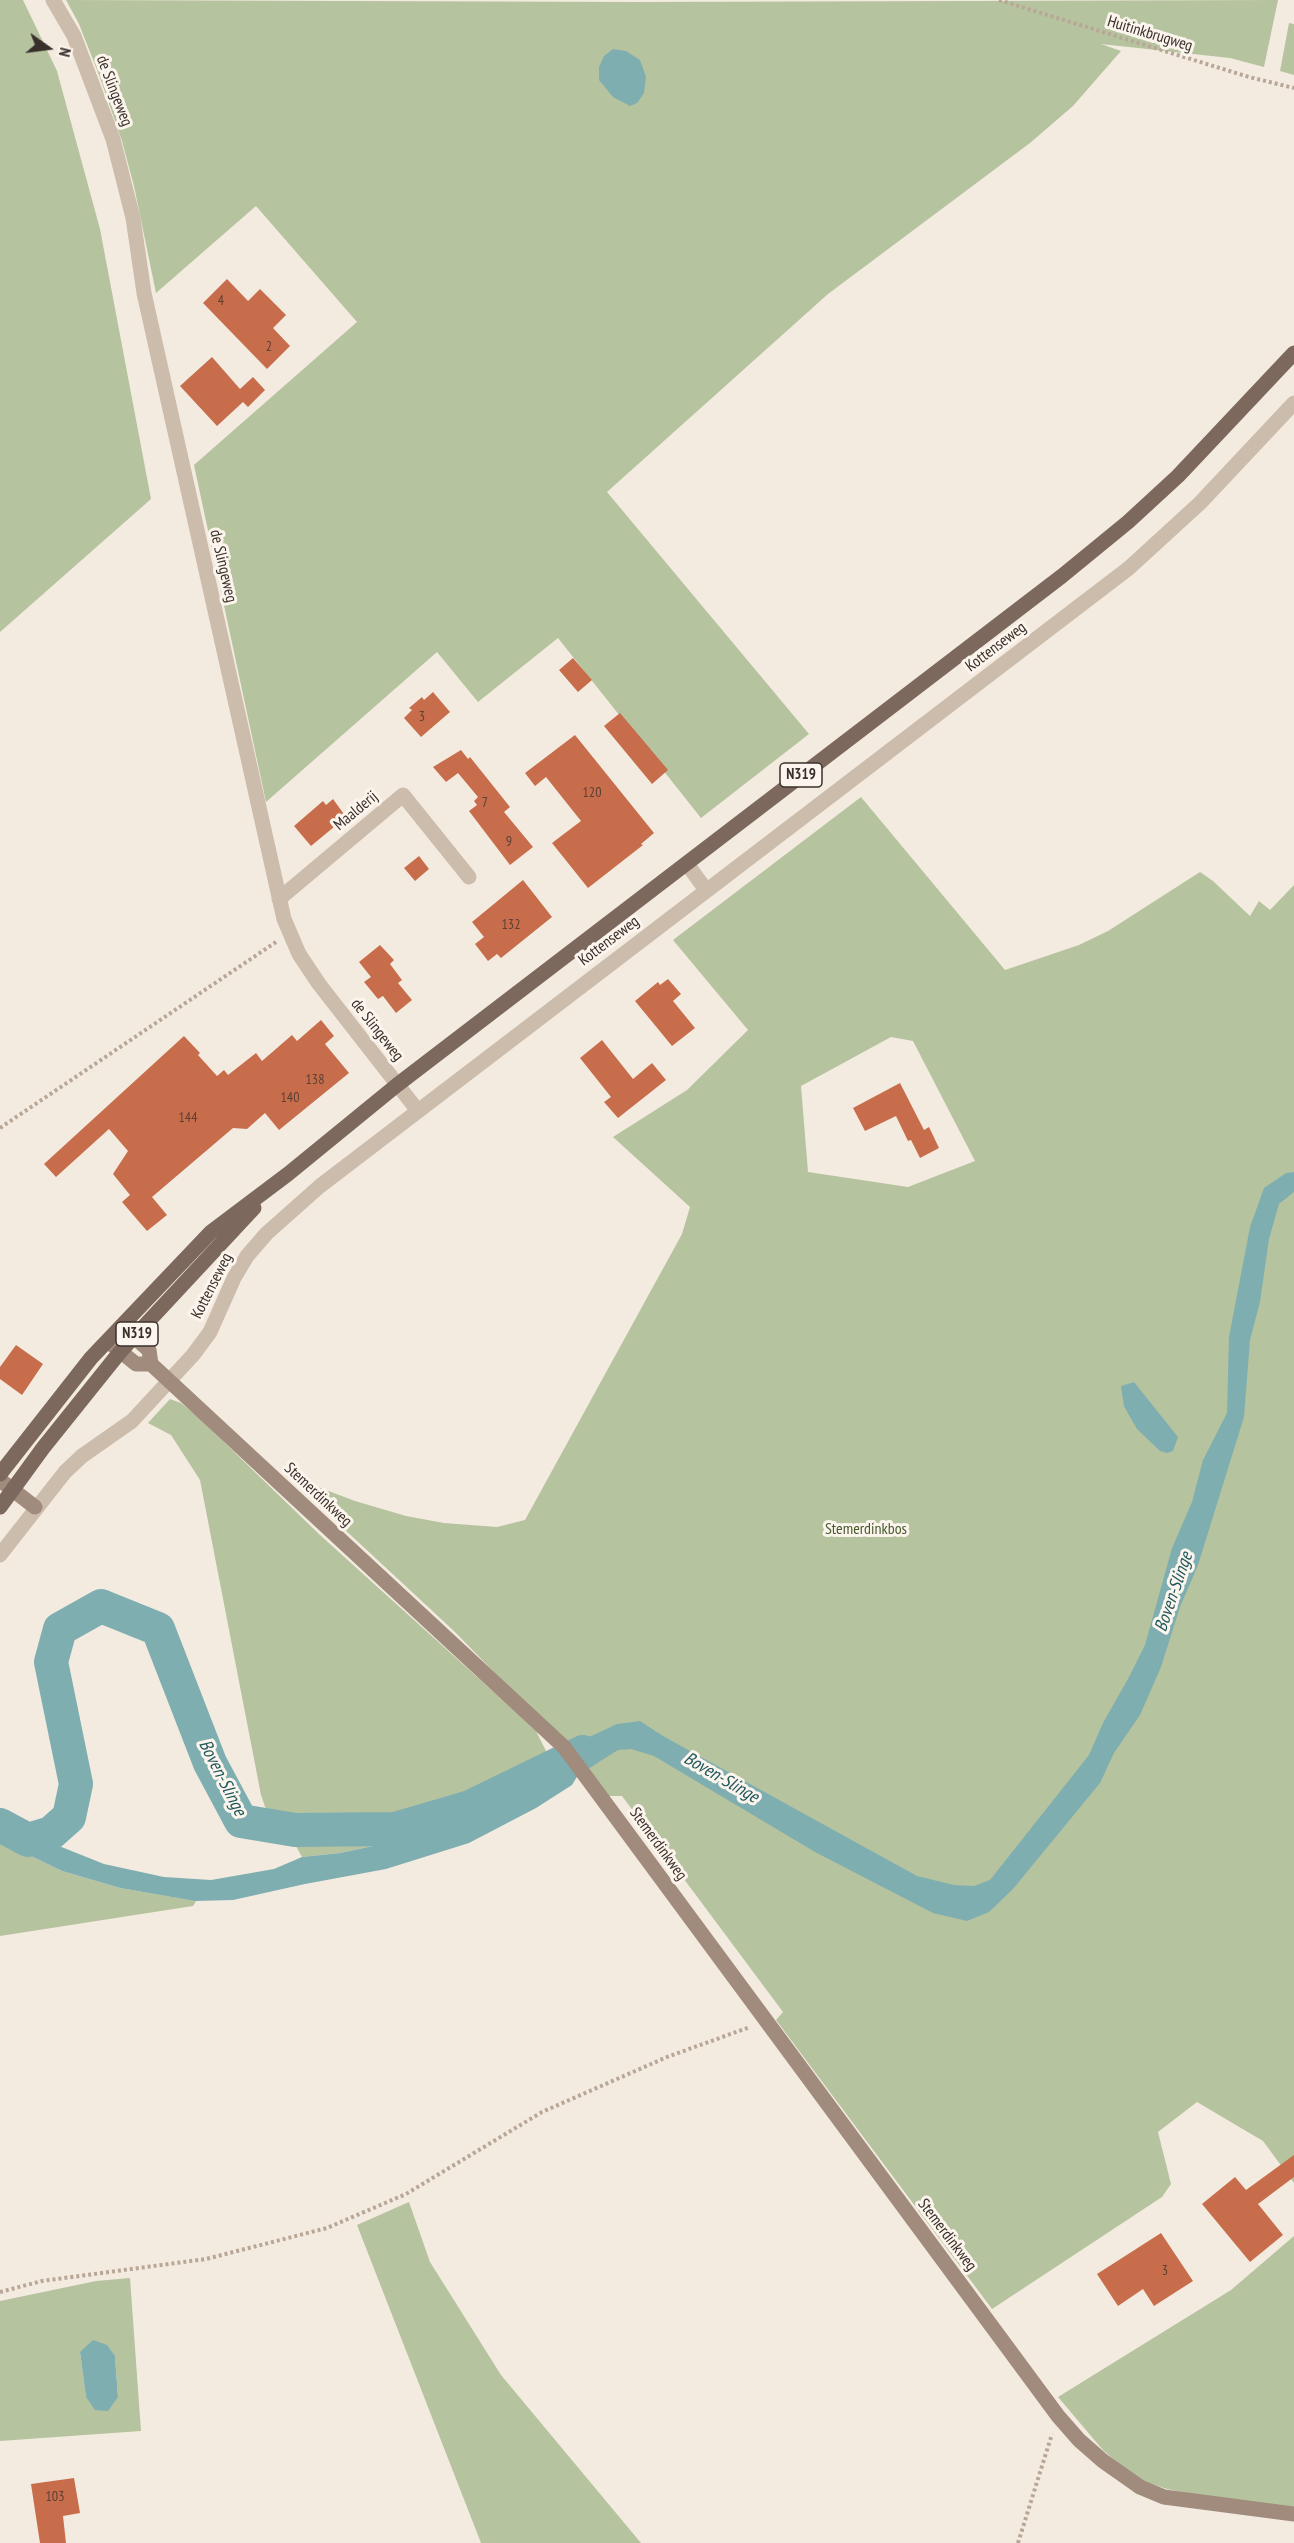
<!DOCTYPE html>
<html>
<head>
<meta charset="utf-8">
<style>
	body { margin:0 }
	#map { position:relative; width:1294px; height:2543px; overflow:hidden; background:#f4ebe0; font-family:"PT Sans Narrow",sans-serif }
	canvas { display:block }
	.north { position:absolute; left:18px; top:18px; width:60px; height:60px; -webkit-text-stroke:4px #fbf5ed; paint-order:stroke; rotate:104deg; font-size:16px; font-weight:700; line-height:24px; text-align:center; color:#3a302b }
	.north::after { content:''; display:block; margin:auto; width:21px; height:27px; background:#3a302b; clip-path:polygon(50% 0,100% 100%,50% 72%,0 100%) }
</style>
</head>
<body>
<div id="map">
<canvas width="1294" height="2543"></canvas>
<div class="north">N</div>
</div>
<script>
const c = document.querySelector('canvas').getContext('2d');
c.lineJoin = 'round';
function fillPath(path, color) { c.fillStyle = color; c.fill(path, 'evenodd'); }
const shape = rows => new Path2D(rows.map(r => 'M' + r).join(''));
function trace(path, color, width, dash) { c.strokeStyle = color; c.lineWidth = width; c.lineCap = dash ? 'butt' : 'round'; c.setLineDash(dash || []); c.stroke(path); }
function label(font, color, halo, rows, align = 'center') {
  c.font = font + ' "PT Sans Narrow",sans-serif'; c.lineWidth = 6; c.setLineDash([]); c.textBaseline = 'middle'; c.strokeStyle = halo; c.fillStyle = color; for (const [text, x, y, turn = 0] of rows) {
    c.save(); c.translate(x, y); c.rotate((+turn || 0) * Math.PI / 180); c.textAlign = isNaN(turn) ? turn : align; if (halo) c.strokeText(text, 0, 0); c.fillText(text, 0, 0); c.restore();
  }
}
const green = shape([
	[0,0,23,0,57,71,100,229,151,499,0,632],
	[66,0,636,2,1278,0,1264,67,1230,58,1101,44,1121,51,1073,106,1030,143,828,294,607,492,809,734,701,818,558,638,478,702,437,652,266,802,194,465,357,322,256,206,156,293,134,186,122,141,99,75,79,24],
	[1289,23,1294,24,1294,75,1280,71],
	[861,797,1005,970,1079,945,1108,931,1200,872,1213,881,1250,916,1259,901,1270,910,1294,885,1294,2183,1263,2141,1197,2102,1158,2132,1171,2184,1162,2197,992,2309,776,2020,783,2012,622,1796,604,1796,587,1769,600,1760,574,1749,524,1703,455,1632,286,1475,355,1501,406,1516,444,1523,497,1527,525,1520,682,1234,690,1207,613,1137,687,1090,748,1030,673,940],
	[891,1037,913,1041,975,1161,908,1187,808,1172,801,1086],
	[170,1399,181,1403,199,1418,320,1535,518,1714,536,1731,548,1755,553,1751,559,1760,500,1801,456,1823,415,1837,340,1853,302,1857,283,1823,270,1821,261,1795,200,1480,171,1435,148,1423],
	[0,1841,62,1871,120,1888,196,1901,193,1906,0,1936],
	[409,2202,430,2262,501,2375,641,2543,481,2543,357,2225],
	[1294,2236,1294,2507,1216,2499,1167,2489,1143,2481,1122,2467,1102,2449,1058,2397,1231,2290],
	[130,2278,141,2431,0,2441,0,2301,96,2281],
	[80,2352,115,2356,118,2397,86,2397]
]);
const water = shape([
	[613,49,626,51,640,60,646,77,644,93,637,103,630,106,613,97,599,80,599,67,604,56],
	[1294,1172,1294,1192,1279,1204,1269,1239,1260,1302,1250,1340,1244,1417,1198,1565,1180,1607,1161,1667,1140,1715,1114,1753,1100,1783,1013,1889,989,1912,967,1921,933,1913,815,1852,654,1756,631,1749,618,1750,578,1775,572,1785,536,1808,469,1843,386,1869,305,1884,233,1900,195,1901,120,1888,62,1871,0,1841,0,1814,49,1842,104,1864,164,1877,211,1880,274,1869,302,1857,340,1853,415,1837,456,1823,500,1801,587,1738,617,1724,640,1721,663,1736,917,1876,954,1885,974,1886,990,1880,1089,1755,1103,1723,1129,1677,1145,1645,1172,1548,1192,1502,1203,1460,1227,1413,1229,1337,1250,1227,1264,1188,1286,1173],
	[1134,1382,1178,1437,1173,1451,1167,1453,1160,1451,1137,1429,1130,1417,1124,1406,1121,1386],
	[93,2340,107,2345,115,2356,118,2397,108,2411,95,2410,86,2397,80,2352]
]);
const river = shape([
	[0,1825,28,1840,51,1833,69,1817,76,1784,51,1662,60,1629,101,1606,158,1629,210,1763,241,1821,295,1830,395,1829,470,1807,583,1752]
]);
const building = shape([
	[227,279,248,301,260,289,286,315,273,328,290,346,267,369,203,303],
	[212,357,240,389,253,377,265,390,248,407,243,402,217,426,180,386],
	[573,658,592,680,578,692,559,670],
	[433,692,450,712,421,737,404,718,412,710,409,708,422,697,424,700],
	[620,713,668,770,652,784,604,726],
	[575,735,654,833,641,844,643,845,588,888,552,843,581,821,546,777,535,786,525,773],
	[461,750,468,759,470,757,510,807,504,812,533,847,510,865,469,811,477,805,474,801,478,797,458,773,446,782,433,767],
	[333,799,346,817,311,846,294,826,323,801,326,805],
	[419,856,429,869,415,881,404,868],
	[523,880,552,917,501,958,497,954,488,961,475,944,484,937,472,922],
	[380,945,394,960,390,964,402,980,398,983,412,1000,396,1013,383,996,378,999,364,982,371,977,359,962],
	[668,979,681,994,673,1001,695,1028,672,1046,635,1001,658,982,660,985],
	[321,1020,334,1036,325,1044,349,1073,279,1130,265,1113,247,1129,233,1128,152,1197,167,1215,147,1231,122,1202,130,1195,113,1174,128,1151,109,1129,56,1177,44,1164,184,1036,200,1053,198,1055,217,1076,224,1070,228,1075,256,1053,262,1061,292,1035,297,1041],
	[602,1040,633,1079,652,1063,666,1080,618,1118,604,1102,611,1097,580,1058],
	[900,1083,924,1130,929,1127,939,1148,920,1158,911,1140,908,1141,896,1116,865,1131,853,1108],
	[16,1345,43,1364,22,1395,0,1379,0,1367],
	[1294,2155,1294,2177,1258,2204,1283,2235,1250,2262,1202,2204,1235,2177,1246,2190],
	[1161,2233,1193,2281,1154,2306,1143,2289,1118,2306,1097,2274],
	[74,2478,80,2513,63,2516,66,2543,40,2543,31,2484]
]);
const path = shape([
	[999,0,1249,77,1294,88],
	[0,1128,276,942],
	[0,2292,42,2281,206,2259,327,2228,406,2194,542,2112,667,2057,750,2027],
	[1018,2543,1052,2434]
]);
const street = shape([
	[53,0,74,36,113,139,133,218,144,293,284,919,299,954,319,984,418,1111],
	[687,864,706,890],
	[279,899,403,795,469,877],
	[0,1555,65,1472,82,1456,132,1421,193,1355,210,1332,234,1278,247,1256,267,1233,320,1186,1129,568,1200,503,1294,403]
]);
const secondary = shape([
	[125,1329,149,1350,151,1364,564,1747,1058,2416,1079,2440,1103,2461,1140,2487,1164,2497,1294,2514],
	[110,1343,136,1364,151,1364],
	[0,1480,35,1507]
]);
const primary = shape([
	[0,1474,91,1358,211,1232,288,1174,397,1085,1062,576,1128,522,1178,476,1294,353],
	[0,1507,43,1448,120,1352,254,1208]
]);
const numberNames = [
	["4",221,301],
	["2",269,347],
	["3",422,717],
	["120",592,793],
	["7",485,803],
	["9",509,842],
	["132",511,925],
	["138",315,1080],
	["140",290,1098],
	["144",188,1118],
	["3",1165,2271],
	["103",55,2497]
];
const shields = [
	[801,775,42],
	[137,1334,42]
];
const shieldNames = [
	["N319",801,775],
	["N319",137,1334]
];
const streetNames = [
	["Huitinkbrugweg",1150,34,17],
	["de Slingeweg",114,91,69],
	["de Slingeweg",223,566,77],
	["Kottenseweg",996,647,-37],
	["Maalderij",356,811,-40],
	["Kottenseweg",609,941,-37],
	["de Slingeweg",377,1030,52],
	["Kottenseweg",212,1286,-63],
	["Stemerdinkweg",318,1495,43],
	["Stemerdinkweg",658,1844,54],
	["Stemerdinkweg",947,2235,53]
];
const parkNames = [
	["Stemerdinkbos",866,1529]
];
const waterNames = [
	["Boven-Slinge",1174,1592,-71],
	["Boven-Slinge",222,1778,63],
	["Boven-Slinge",721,1778,30]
];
fillPath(green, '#b6c39f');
fillPath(water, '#7faeb1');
trace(river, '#7faeb1', 34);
fillPath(building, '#c76d4b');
trace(path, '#b8a696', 4, [3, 3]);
trace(street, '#ccbcab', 15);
trace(secondary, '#a08b7d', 15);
trace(primary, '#7c685c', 15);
label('14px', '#5d3f33', null, numberNames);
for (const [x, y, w] of shields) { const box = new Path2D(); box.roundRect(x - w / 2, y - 12, w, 24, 4.5); c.fillStyle = '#fbf5ed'; c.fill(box); trace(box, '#3a302b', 1.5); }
label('bold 15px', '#3a302b', null, shieldNames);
label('16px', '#3a302b', '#fbf5ed', streetNames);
label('16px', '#48592e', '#fbf5ed', parkNames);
label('italic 18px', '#1f575d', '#fbf5ed', waterNames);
</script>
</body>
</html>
